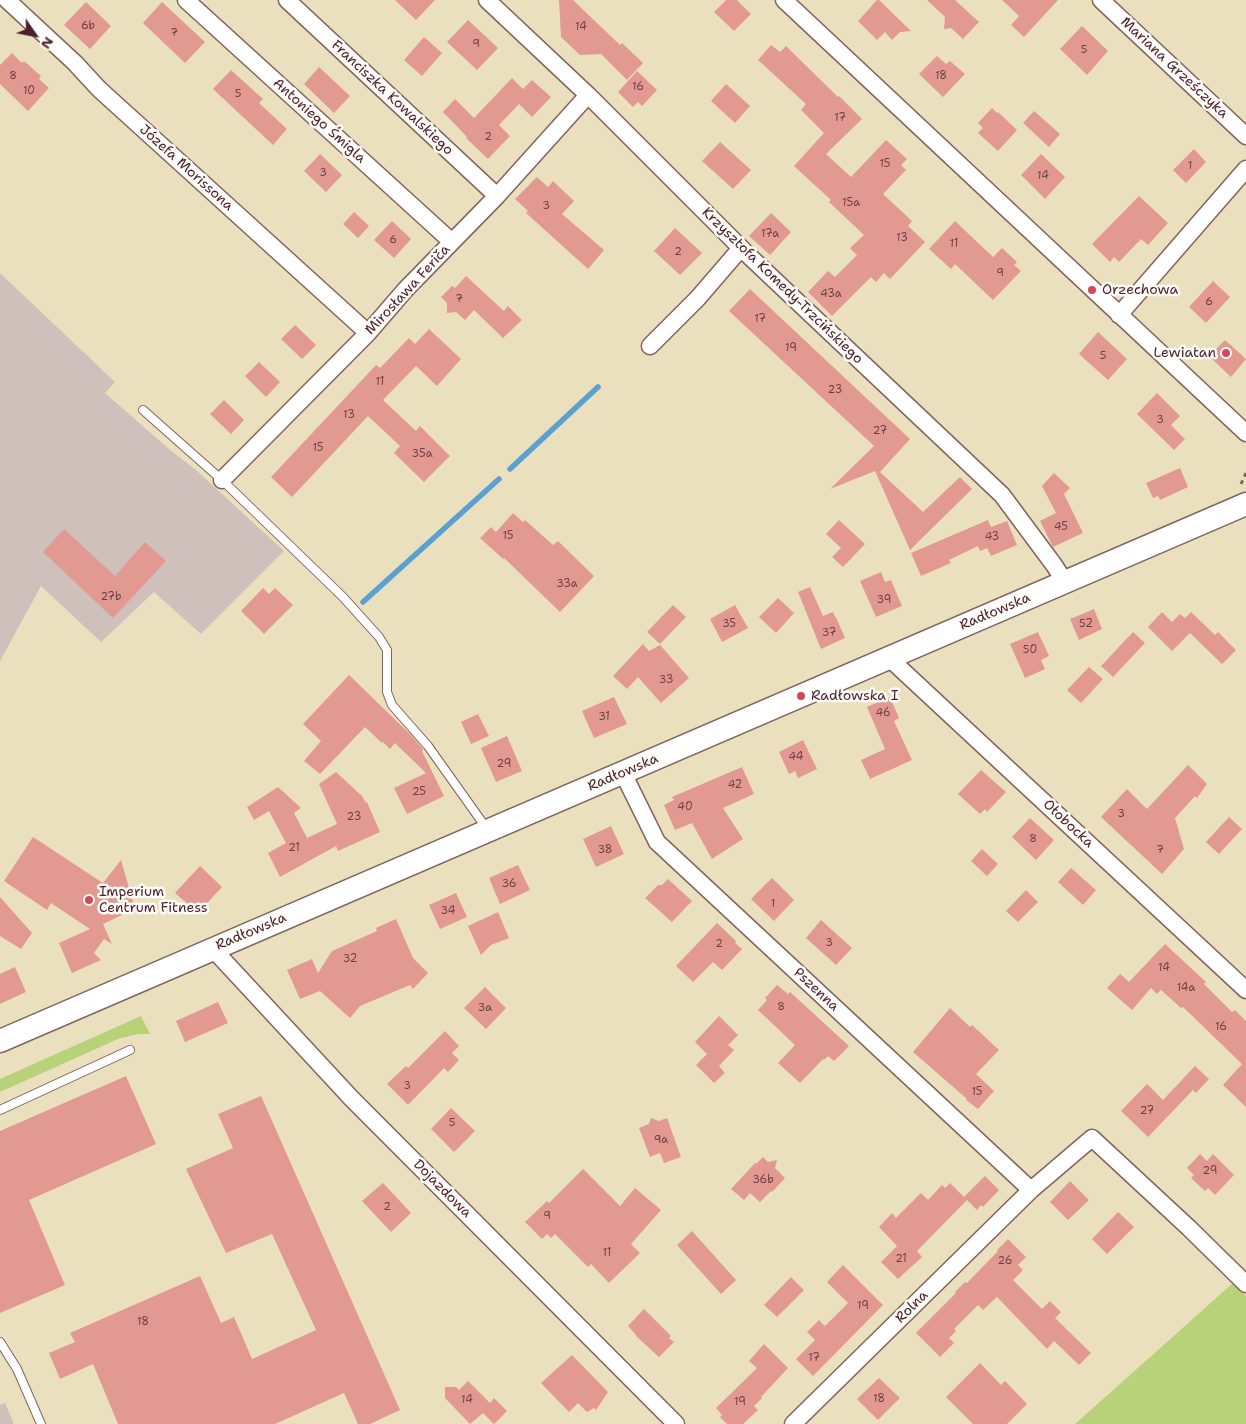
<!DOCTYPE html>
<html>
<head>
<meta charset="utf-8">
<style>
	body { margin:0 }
	#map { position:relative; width:1246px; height:1424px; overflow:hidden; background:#ebe0be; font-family:"Shantell Sans",sans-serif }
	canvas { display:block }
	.north { position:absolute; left:10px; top:10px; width:50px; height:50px; -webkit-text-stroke:4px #fdfcf7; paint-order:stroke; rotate:123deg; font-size:14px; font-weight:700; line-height:20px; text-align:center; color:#4a1f2b }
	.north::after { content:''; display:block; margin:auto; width:18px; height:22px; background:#4a1f2b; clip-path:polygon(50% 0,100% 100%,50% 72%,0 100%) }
</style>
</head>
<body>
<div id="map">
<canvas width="1246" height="1424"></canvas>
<div class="north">N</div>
</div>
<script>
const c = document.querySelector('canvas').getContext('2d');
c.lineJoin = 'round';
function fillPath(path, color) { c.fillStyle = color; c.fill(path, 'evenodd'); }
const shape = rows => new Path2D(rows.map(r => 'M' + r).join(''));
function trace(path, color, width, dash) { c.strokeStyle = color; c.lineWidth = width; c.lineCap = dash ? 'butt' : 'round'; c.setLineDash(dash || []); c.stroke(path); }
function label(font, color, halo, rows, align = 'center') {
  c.font = font + ' "Shantell Sans",sans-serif'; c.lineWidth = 5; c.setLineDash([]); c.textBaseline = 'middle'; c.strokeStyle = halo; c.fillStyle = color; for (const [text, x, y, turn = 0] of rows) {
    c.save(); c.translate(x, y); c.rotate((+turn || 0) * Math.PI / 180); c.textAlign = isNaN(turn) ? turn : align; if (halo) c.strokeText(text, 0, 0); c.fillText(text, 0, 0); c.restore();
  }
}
const industrial = shape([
	[0,273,115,382,105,393,169,449,196,470,284,551,201,634,154,592,101,642,41,586,0,661],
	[5,1403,14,1424,0,1424,0,1405]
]);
const green = shape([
	[141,1016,150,1034,138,1034,118,1039,0,1092,0,1079],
	[1233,1283,1246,1296,1246,1424,1075,1424]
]);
const stream = shape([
	[510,469,598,387],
	[363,602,499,479]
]);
const building = shape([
	[395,0,435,0,416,20],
	[559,0,573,0,620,45,622,43,643,63,627,80,601,54,580,55,561,37],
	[726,0,737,0,751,14,734,31,714,12],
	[877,0,879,0,911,31,900,32,892,40,885,32,877,40,858,21],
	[927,0,955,0,979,22,963,39,951,28,944,29,945,17],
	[1002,0,1058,0,1024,37,1011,25,1019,16],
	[86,2,111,26,90,49,64,25],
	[162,2,205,42,185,63,143,23],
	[468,20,498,48,477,70,447,42],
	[1082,26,1108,51,1087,75,1060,49],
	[424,37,442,53,422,76,404,60],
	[771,45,780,52,786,46,838,97,839,96,862,119,826,154,851,177,886,140,907,159,901,165,906,170,883,194,912,221,908,226,925,242,890,279,884,273,876,282,871,277,832,316,808,292,828,271,835,277,857,255,850,248,864,235,829,202,831,200,794,166,824,133,801,110,806,104,758,60],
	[12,53,22,63,24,61,41,76,39,79,49,88,28,111,0,84,0,65],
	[937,56,946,64,950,61,965,74,943,97,919,74],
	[319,67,350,96,334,113,304,84],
	[231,70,263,99,259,103,287,129,273,145,213,89],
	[637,71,657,90,642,106,638,102,633,107,618,92],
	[512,78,523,89,532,80,551,97,532,117,519,104,499,125,510,136,488,159,466,138,467,137,443,112,455,99,474,118],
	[726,84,750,106,735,123,711,101],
	[992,108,997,113,998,112,1017,130,998,151,978,133,983,128,978,123],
	[1034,111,1060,134,1049,147,1023,123],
	[720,142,751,170,733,189,702,161],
	[1194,149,1206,162,1186,183,1173,170],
	[320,154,342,175,326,192,304,171],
	[1041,154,1065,177,1045,199,1021,175],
	[537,177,548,187,553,181,574,201,562,214,604,250,588,269,526,213,528,211,515,199],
	[1139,196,1168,223,1148,245,1141,239,1119,262,1114,257,1110,262,1092,244],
	[354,212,369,226,358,238,343,224],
	[771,213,791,232,770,255,749,236],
	[392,221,411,239,394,258,374,240],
	[955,221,993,257,1002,248,1017,262,1014,265,1021,271,993,300,955,264,951,269,929,249],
	[675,228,702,253,680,275,654,251],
	[466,276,504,311,508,306,522,320,503,338,474,310,465,320,456,312,447,313,447,303,441,297,452,286,455,288],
	[1213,281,1230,297,1206,323,1189,307],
	[750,289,910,439,880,472,923,512,960,477,972,489,910,550,875,471,830,489,874,446,729,311],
	[295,325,316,345,302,359,281,339],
	[429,329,461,359,437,386,416,366,383,400,416,431,420,426,450,456,424,482,394,453,400,446,368,416,292,497,271,477,376,365,380,368,409,338,415,344],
	[1098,332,1127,359,1108,380,1079,354],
	[1225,340,1246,359,1231,377,1209,356],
	[259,362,280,382,266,397,245,376],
	[1157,393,1180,416,1171,425,1185,439,1174,450,1137,414],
	[224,400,244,420,231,434,210,414],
	[1180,468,1188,487,1160,500,1158,496,1153,498,1146,483],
	[1054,473,1070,488,1064,494,1083,533,1053,547,1040,521,1056,513,1042,486],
	[513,513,523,522,525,520,553,545,558,541,594,576,560,612,504,558,503,559,480,538,491,527,496,532],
	[839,520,865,544,843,567,832,557,841,548,826,534],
	[988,520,991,527,1007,521,1017,545,991,556,987,548,980,551,978,546,949,560,951,563,921,576,911,553],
	[64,529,115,576,145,542,166,561,113,618,43,552],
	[881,572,885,582,891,580,902,606,876,617,860,581],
	[810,587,823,616,833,612,835,617,836,617,845,638,821,649,798,592],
	[263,588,269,594,275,588,293,605,264,634,241,611],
	[778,598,794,613,776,633,759,617],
	[673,605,686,617,660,644,647,632],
	[735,605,748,628,722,642,710,619],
	[1094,609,1102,629,1079,640,1070,619],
	[1162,612,1172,622,1180,614,1185,618,1191,612,1215,635,1218,632,1236,650,1222,664,1190,633,1172,651,1148,627],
	[1038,632,1049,656,1041,660,1045,669,1025,678,1010,644],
	[1133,632,1145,643,1113,677,1101,666],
	[643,644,649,651,660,645,689,678,661,703,638,677,627,689,613,676],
	[1089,667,1103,679,1081,703,1067,690],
	[349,675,411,735,423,749,422,751,444,796,407,814,394,788,426,773,395,743,390,749,383,742,382,743,365,727,320,774,304,761,321,741,303,724],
	[614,697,627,724,594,738,582,711],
	[890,697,899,718,894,721,912,760,870,779,861,760,885,749,867,707],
	[478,714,489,736,471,744,461,722],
	[507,736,522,771,496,782,481,748],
	[803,740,817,769,798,778,795,771,789,774,779,752],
	[1188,765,1207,784,1197,798,1195,796,1175,818,1184,849,1162,874,1101,817,1127,789,1147,809],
	[742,767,754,794,723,808,743,839,712,859,692,823,675,830,664,805,674,800,672,797],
	[981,770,1006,792,987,812,985,809,980,814,958,794],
	[336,772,362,796,366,803,367,802,380,832,338,851,336,846,280,877,268,853,286,843,269,811,254,820,247,807,278,787,301,808,294,813,307,838,337,824,319,784],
	[1229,817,1242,829,1219,854,1206,842],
	[1030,818,1054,840,1036,860,1012,837],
	[611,826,624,854,596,867,583,839],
	[33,837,103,883,121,860,133,902,122,915,103,924,112,944,104,939,94,953,101,960,72,973,59,943,90,929,51,903,47,910,4,881],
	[982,849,998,864,987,876,971,861],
	[518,865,530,890,500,904,489,878],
	[200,866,222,887,198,913,175,893],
	[1071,868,1096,890,1083,905,1058,882],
	[772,878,794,900,774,921,751,899],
	[668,879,692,901,672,922,645,898,658,885,662,885],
	[1026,890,1038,902,1018,922,1006,911],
	[456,893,467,917,440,929,429,905],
	[0,897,32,933,21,949,0,936],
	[498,912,509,938,491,945,481,955,468,926],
	[396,919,413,958,428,973,413,989,410,985,360,1006,350,1018,320,991,300,999,287,970,312,959,318,973,332,951,377,931,376,928],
	[821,920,852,948,836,965,806,938],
	[717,923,736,941,735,943,742,949,722,970,713,962,693,982,676,966],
	[1165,944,1206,982,1204,984,1232,1012,1235,1010,1246,1021,1246,1107,1223,1085,1242,1064,1183,1007,1181,1008,1161,990,1157,994,1151,988,1132,1010,1107,988,1120,974,1129,982],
	[15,967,26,992,0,1004,0,974],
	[777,985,788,994,790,992,849,1046,834,1061,828,1056,824,1060,823,1059,800,1083,778,1063,795,1045,758,1010,767,1000,765,998],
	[485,987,506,1008,486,1029,464,1008],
	[218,1002,228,1023,185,1042,176,1021],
	[950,1008,970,1027,972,1025,999,1050,976,1074,994,1091,978,1109,966,1100,967,1099,913,1052],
	[719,1016,738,1035,728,1045,734,1050,719,1066,725,1073,714,1083,696,1065,707,1054,695,1042],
	[445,1031,459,1046,452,1053,459,1060,448,1072,444,1068,408,1105,387,1084,406,1066,408,1068],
	[1195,1066,1209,1079,1196,1093,1193,1090,1148,1137,1121,1111,1147,1084,1163,1100],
	[126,1076,156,1144,29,1200,65,1285,0,1313,0,1131],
	[261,1096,400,1410,370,1424,358,1424,344,1393,275,1424,118,1424,93,1364,60,1379,49,1353,75,1342,70,1333,200,1276,221,1323,234,1317,252,1359,316,1330,272,1234,226,1253,186,1169,233,1148,218,1114],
	[451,1108,475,1131,454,1152,431,1129],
	[651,1118,659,1121,667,1118,681,1157,664,1163,660,1153,650,1157,639,1128,649,1124],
	[1200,1154,1207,1161,1213,1154,1234,1175,1215,1195,1208,1188,1205,1191,1191,1178,1194,1175,1187,1168],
	[763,1157,768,1162,777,1160,775,1168,785,1178,772,1192,771,1191,760,1202,750,1193,744,1200,731,1189,755,1163,756,1164],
	[583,1169,620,1206,635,1188,661,1210,631,1244,640,1253,609,1283,591,1264,588,1267,555,1234,551,1238,547,1234,542,1239,525,1222,547,1201,549,1203],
	[985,1176,999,1190,983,1207,981,1205,977,1210,967,1200,917,1251,922,1257,898,1279,881,1262,897,1246,879,1227,892,1213,896,1218,921,1193,928,1200,942,1185,945,1188,950,1183,964,1197],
	[1070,1181,1089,1200,1068,1220,1050,1202],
	[383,1183,411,1213,391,1232,362,1201],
	[1118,1212,1134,1227,1107,1254,1092,1239],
	[692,1231,736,1280,721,1294,677,1245],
	[1008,1239,1026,1257,1018,1265,1023,1270,1013,1280,1042,1309,1050,1301,1061,1312,1055,1318,1091,1353,1079,1365,1054,1341,1047,1349,997,1297,983,1310,978,1305,954,1329,956,1331,949,1338,954,1343,940,1357,916,1333,956,1293,955,1292,965,1282,967,1283,998,1251,997,1250],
	[843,1265,883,1305,813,1376,796,1359,815,1340,807,1332,819,1320,825,1326,848,1303,827,1282],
	[791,1277,804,1290,777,1317,764,1305],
	[644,1309,671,1336,669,1338,674,1342,659,1357,636,1336,636,1335,628,1326],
	[764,1344,788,1368,761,1397,762,1398,754,1406,758,1410,743,1424,727,1424,720,1417,722,1415,716,1408,757,1368,749,1361],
	[572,1355,608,1392,596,1410,594,1408,587,1412,578,1403,569,1412,541,1383],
	[980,1363,1001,1385,1005,1381,1027,1404,1007,1424,973,1424,946,1397],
	[879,1378,900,1398,878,1420,857,1399],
	[468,1381,490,1403,494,1398,507,1411,494,1424,483,1413,470,1424,445,1398,445,1387,456,1387,459,1390]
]);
const path = shape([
	[1241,484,1246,473]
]);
const lane = shape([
	[143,410,222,480,343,597,379,637,387,650,387,692,392,705,428,746,487,829],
	[0,1110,130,1050],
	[0,1342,17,1369,41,1424]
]);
const street = shape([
	[7,0,75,63,99,89,368,333],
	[186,0,452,242],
	[287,0,497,196],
	[487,0,588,95,747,254,1002,495,1054,565,1065,582],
	[784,0,1246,433],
	[1101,0,1246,136],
	[1119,315,1246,169],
	[650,346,698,298,741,248],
	[222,480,368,333,406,289,497,196,588,95],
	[889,658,1246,990],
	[623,773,657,842,1031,1190],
	[213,949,352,1099,676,1424],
	[793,1424,1031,1190,1092,1138,1189,1228,1246,1284]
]);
const secondary = shape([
	[0,1041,1246,504]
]);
const markers = [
	[1092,290,5,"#d1495b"],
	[1226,353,5,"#d1495b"],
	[801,696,5,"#d1495b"],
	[89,900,5,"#d1495b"]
];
const numberNames = [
	["6b",88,26],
	["14",581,27],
	["7",174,33],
	["9",476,44],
	["5",1084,50],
	["8",13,76],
	["18",941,76],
	["16",638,87],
	["10",29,91],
	["5",238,94],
	["17",840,118],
	["2",488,137],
	["15",885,164],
	["1",1190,166],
	["3",323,173],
	["14",1043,176],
	["15a",851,203],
	["3",546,206],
	["17a",770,234],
	["13",902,238],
	["6",393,240],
	["11",954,244],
	["2",678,252],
	["9",1000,273],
	["43a",831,294],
	["7",459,299],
	["6",1209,302],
	["17",760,319],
	["19",791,348],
	["5",1103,356],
	["11",380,382],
	["23",835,390],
	["13",349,415],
	["3",1160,420],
	["27",880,431],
	["15",318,448],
	["35a",422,454],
	["45",1061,527],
	["15",508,536],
	["43",992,537],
	["33a",567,584],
	["27b",111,597],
	["39",884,600],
	["35",729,624],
	["52",1086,624],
	["37",829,633],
	["50",1030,650],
	["33",666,680],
	["46",883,713],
	["31",604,717],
	["44",796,757],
	["29",504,764],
	["42",735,785],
	["25",419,792],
	["40",685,807],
	["3",1121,814],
	["23",354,817],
	["8",1033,839],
	["21",294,848],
	["38",605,850],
	["7",1160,850],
	["36",509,884],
	["1",773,904],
	["34",448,911],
	["3",829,943],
	["2",719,944],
	["32",350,959],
	["14",1164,968],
	["14a",1186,988],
	["8",781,1007],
	["3a",485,1008],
	["16",1221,1027],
	["3",407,1086],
	["15",977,1092],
	["27",1147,1111],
	["5",452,1123],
	["9a",661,1140],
	["29",1210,1171],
	["36b",763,1180],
	["2",387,1207],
	["9",547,1216],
	["11",607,1253],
	["21",901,1259],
	["26",1005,1261],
	["19",863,1306],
	["18",143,1322],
	["17",814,1358],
	["18",879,1399],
	["14",467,1400],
	["19",740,1402]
];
const streetNames = [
	["Mariana Grześczyka",1174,68,43],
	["Franciszka Kowalskiego",392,98,43],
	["Antoniego Śmigla",319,121,42],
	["Józefa Morissona",186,168,42],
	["Krzysztofa Komedy-Trzcińskiego",782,286,44],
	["Mirosława Feriča",408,290,-47],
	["Radłowska",995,612,-23],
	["Radłowska",623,773,-23],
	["Ołobocka",1068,824,43],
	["Radłowska",251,932,-23],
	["Pszenna",816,990,43],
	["Dojazdowa",442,1189,45],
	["Rolna",912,1307,-45]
];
const poiNames = [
	["Orzechowa",1102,290],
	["Lewiatan",1216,353,"right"],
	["Radłowska I",811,696],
	["Imperium",99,892],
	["Centrum Fitness",99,908]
];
fillPath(industrial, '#cfc0bb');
fillPath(green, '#b7d279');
trace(stream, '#5ca0d1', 5.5);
fillPath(building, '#e29992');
trace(lane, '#82635e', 10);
trace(street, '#82635e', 19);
trace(secondary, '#82635e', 25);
trace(path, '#82635e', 3, [4, 4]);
trace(lane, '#fff', 8);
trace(street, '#fff', 16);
trace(secondary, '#fff', 22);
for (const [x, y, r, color] of markers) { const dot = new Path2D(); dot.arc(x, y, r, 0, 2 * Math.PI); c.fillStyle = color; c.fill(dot); trace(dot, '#fdfcf7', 2); }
label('11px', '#703e45', null, numberNames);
label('14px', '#4a1f2b', '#fdfcf7', streetNames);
label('14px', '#4a1f2b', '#fdfcf7', poiNames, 'left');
</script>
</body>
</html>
